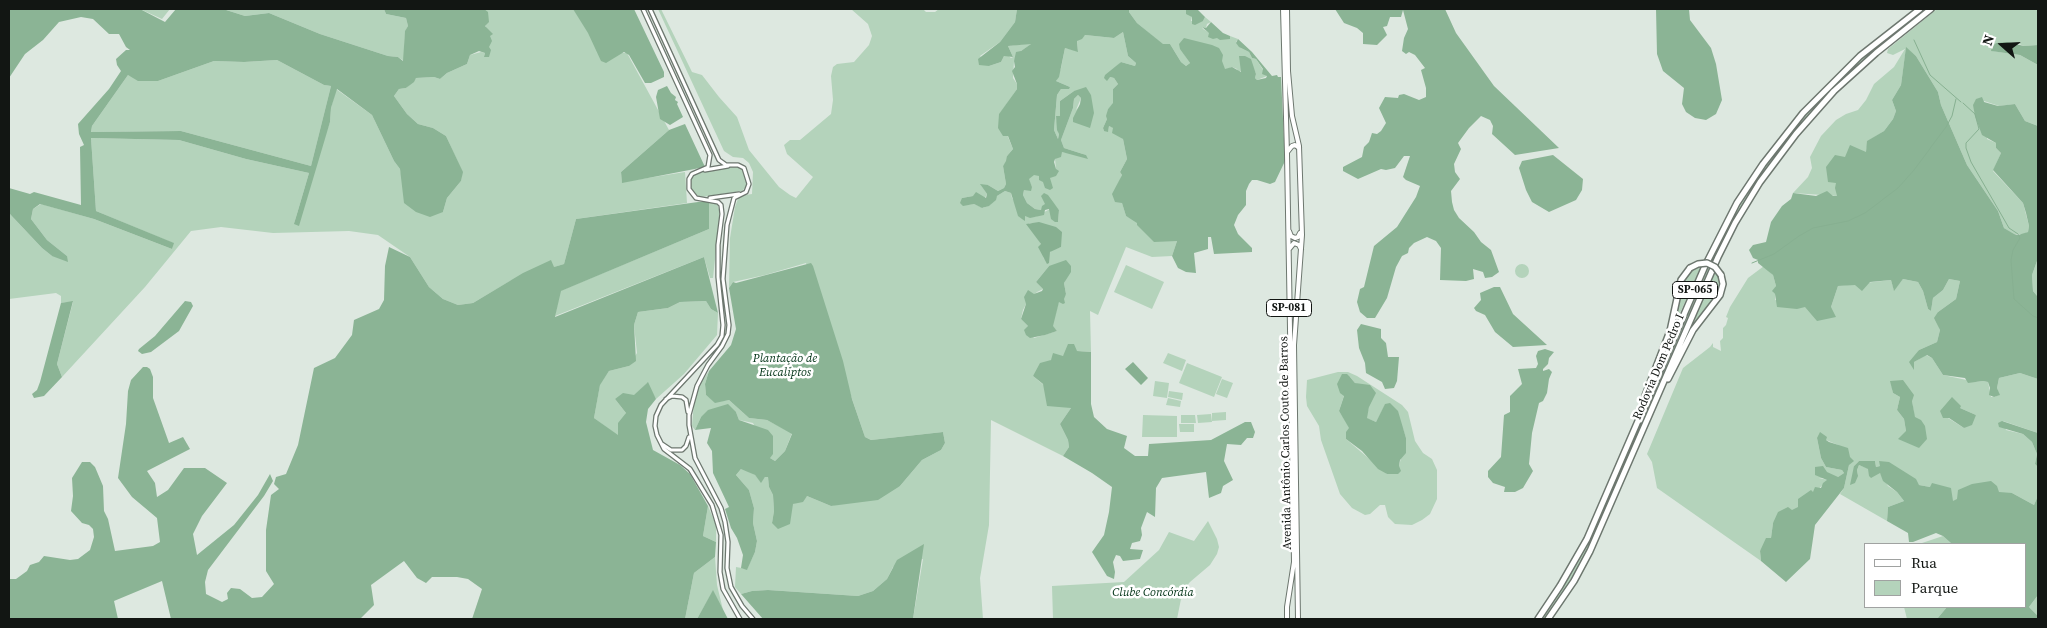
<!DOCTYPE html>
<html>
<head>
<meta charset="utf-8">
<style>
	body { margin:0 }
	#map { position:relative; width:2047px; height:628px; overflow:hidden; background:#dde8e0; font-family:"Source Serif 4",serif }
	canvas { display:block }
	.frame { position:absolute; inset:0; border:10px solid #121613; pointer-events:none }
	.legend { position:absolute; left:1864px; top:543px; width:162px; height:65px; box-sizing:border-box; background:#fff; border:1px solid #a0a2a1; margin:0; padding:6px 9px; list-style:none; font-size:15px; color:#121613 }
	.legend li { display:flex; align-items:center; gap:10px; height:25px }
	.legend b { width:25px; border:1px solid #a0a2a1 }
	.north { position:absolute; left:1977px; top:20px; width:50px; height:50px; -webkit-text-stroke:4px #fff; paint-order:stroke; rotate:289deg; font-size:14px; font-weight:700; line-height:20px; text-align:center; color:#121613 }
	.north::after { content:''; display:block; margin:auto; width:18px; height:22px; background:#121613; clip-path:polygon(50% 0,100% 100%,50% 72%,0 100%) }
</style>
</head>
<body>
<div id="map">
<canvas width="2047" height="628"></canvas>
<div class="frame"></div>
<ul class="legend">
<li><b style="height:6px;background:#fff"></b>Rua</li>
<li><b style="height:14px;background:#b4d3bb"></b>Parque</li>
</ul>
<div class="north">N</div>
</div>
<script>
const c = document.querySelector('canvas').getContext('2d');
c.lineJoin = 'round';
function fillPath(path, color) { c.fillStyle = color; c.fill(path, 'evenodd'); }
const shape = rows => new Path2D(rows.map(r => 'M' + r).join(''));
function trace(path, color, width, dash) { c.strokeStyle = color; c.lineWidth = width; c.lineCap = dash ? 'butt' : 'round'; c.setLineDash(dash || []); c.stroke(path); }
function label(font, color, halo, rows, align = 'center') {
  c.font = font + ' "Source Serif 4",serif'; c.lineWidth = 5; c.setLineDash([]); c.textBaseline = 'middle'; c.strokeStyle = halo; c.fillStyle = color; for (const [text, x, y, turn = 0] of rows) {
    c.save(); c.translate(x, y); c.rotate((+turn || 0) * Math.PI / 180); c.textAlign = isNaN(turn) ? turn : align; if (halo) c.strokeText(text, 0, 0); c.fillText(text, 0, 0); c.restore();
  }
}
const green = shape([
	[140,9,170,9,162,19],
	[223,9,384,9,386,14,406,18,408,26,405,32,404,61,398,57,388,56,320,34,269,13,245,16],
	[451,9,573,9,620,53,627,53,669,130,621,172,622,182,685,172,687,203,576,219,564,264,510,281,473,303,458,305,443,299,429,287,410,257,378,235,349,231,273,233,221,227,191,231,145,287,62,377,57,364,73,302,61,303,61,296,56,293,9,299,9,213,42,248,52,256,67,256,47,240,31,219,33,209,41,204,94,219,172,249,173,243,96,211,91,138,179,140,246,159,309,173,294,224,330,122,331,108,336,89,372,115,394,161,400,169,403,183,443,212,447,198,461,181,462,171,446,136,433,128,418,124,407,114,394,96,399,89,406,88,416,78,434,77,440,79,447,73,467,64,470,55,481,52,485,53,484,57,489,47,490,36,485,25,487,17,484,9],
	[658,9,661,9,692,72,702,75,719,97,737,117,749,150,779,187,790,195,796,198,813,177,787,154,784,145,790,140,800,140,831,114,833,100,831,76,833,67,837,64,854,62,869,45,872,36,868,24,851,9,923,9,926,12,935,12,939,9,1017,9,1015,22,1000,42,980,56,989,66,1001,62,1004,56,1008,55,1011,58,1013,57,1008,46,1033,43,1021,51,1014,61,1013,78,1017,84,1017,89,999,115,1013,149,1007,156,1007,161,1003,166,1006,184,1004,188,998,191,988,185,981,185,987,194,985,198,973,196,962,198,963,205,974,204,983,208,990,205,997,196,1005,191,1011,193,1012,198,1025,216,1035,217,1050,209,1058,222,1059,210,1054,204,1046,205,1041,210,1035,209,1027,203,1023,195,1024,190,1032,187,1028,179,1034,174,1050,178,1056,169,1055,159,1062,152,1086,155,1064,148,1061,140,1073,108,1074,99,1078,95,1081,98,1076,110,1091,95,1074,91,1060,101,1060,116,1056,116,1059,134,1058,139,1054,130,1057,95,1061,89,1070,87,1056,81,1061,68,1065,48,1078,51,1077,40,1085,35,1114,38,1123,32,1128,56,1136,63,1135,66,1121,62,1114,69,1110,77,1114,78,1118,84,1113,89,1113,104,1108,109,1107,119,1103,128,1104,131,1108,131,1109,126,1114,128,1123,139,1127,159,1120,172,1122,175,1117,186,1126,216,1177,241,1172,256,1152,257,1126,247,1098,315,1090,311,1091,352,1077,351,1051,360,1033,376,1071,408,1060,424,1068,440,1069,447,1063,456,991,420,989,525,980,578,983,619,913,619,923,559,893,567,887,579,873,591,858,596,768,590,752,591,741,594,735,587,736,567,747,569,755,552,757,541,753,523,754,508,749,490,736,475,742,468,755,475,761,482,765,477,768,476,769,487,773,495,774,511,772,523,793,504,807,496,831,506,900,486,922,460,941,450,945,443,943,432,871,440,865,437,806,263,765,275,733,282,729,288,730,238,735,207,739,196,752,194,753,172,749,163,743,158,733,157,724,151],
	[1029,223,1035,223,1060,236,1061,247,1052,250,1044,259,1041,244],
	[1049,266,1068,274,1064,283,1066,294,1059,301,1052,326,1057,331,1034,338,1027,330,1028,326,1021,319,1023,310,1026,304,1037,292,1043,289,1036,282],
	[1129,9,1187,9,1192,17,1191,21,1203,21,1205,17,1211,22,1207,24,1206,28,1202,27,1203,29,1217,37,1230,39,1230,36,1238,39,1236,42,1241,48,1249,52,1252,58,1256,59,1267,76,1257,80,1255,78,1256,74,1253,67,1238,72,1237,69,1232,67,1225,70,1184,54,1190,63,1186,66,1181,62,1170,44,1163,45,1137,23,1129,12],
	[1923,9,1929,9,1854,70,1804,121,1763,175,1714,262,1711,260,1737,208,1759,173,1788,134,1812,106,1861,58],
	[1937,9,2038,9,2038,45,2024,46,2017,43,1992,51,2020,55,2038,65,2038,126,2025,121,2015,104,1999,106,1984,101,1987,139,1996,143,1996,148,2001,153,1993,171,2023,203,2029,226,2028,232,2024,234,2013,234,2004,228,1998,211,1967,165,1941,105,1938,92,1916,56,1906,48,1901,85,1892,100,1896,111,1893,119,1884,131,1868,141,1866,152,1836,183,1837,196,1793,193,1808,177,1812,168,1810,157,1821,136,1836,120,1846,114,1858,110,1866,100,1874,84,1894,67,1905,49,1893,55,1887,53,1888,49],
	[277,60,324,85,331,86,311,166,181,131,91,132,92,126,128,75,158,81,214,61,244,62],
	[737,166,742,168,745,173,748,185,742,191,701,197,693,193,690,189,690,182,693,176,697,173],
	[709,202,717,204,720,212,713,278,710,278,704,257,555,316,560,291,709,229],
	[2037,261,2038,261,2038,297,2033,291,2032,275],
	'1515 271a7 7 0 1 1 14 0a7 7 0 1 1-14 0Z',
	[1126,265,1164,282,1152,309,1114,292],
	[1702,265,1674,326,1670,336,1685,277,1691,269],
	[1708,266,1711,267,1595,538,1564,592,1545,619,1541,619,1561,590,1591,536],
	[1764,266,1773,275,1776,286,1773,292,1775,294,1775,300,1805,307,1831,307,1838,286,1891,280,1894,290,1903,279,1918,282,1923,291,1928,309,1931,311,1933,298,1943,290,1949,279,1960,281,1956,299,1938,312,1937,322,1940,330,1937,342,1919,350,1914,362,1926,355,1932,358,1943,375,1976,382,1983,381,1988,382,1991,397,1994,397,1999,395,1997,388,1999,378,2020,373,2038,379,2038,433,2003,421,2006,430,2023,434,2032,442,2037,454,2035,464,2038,467,2038,496,2034,505,2012,493,1953,502,1930,487,1919,485,1880,466,1876,467,1875,461,1859,461,1854,466,1858,476,1857,470,1859,465,1880,473,1888,486,1897,492,1904,501,1888,507,1887,521,1840,494,1844,488,1849,465,1838,445,1826,440,1817,438,1821,458,1826,467,1842,470,1844,473,1838,477,1819,478,1828,480,1799,507,1773,523,1771,538,1760,551,1761,561,1657,488,1652,462,1647,454,1683,368,1710,347,1713,343,1713,347,1721,351,1720,341,1723,338,1723,328,1726,325,1728,318,1726,317,1730,307,1748,278],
	[1891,381,1912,401,1919,448,1906,431,1904,419,1897,410,1900,397,1893,393],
	[1947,404,1960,408,1976,415,1964,428,1948,418],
	[1715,270,1719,275,1721,285,1719,292,1683,343],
	[706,301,711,309,718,313,717,335,684,374,656,399,647,383,634,396,615,399,626,413,618,436,594,418,600,384,609,371,629,366,637,353,634,325,638,312,668,308,680,302],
	[1168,353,1186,360,1182,371,1163,363],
	[1187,363,1222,377,1214,397,1179,383],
	[709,371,705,384,706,395,715,402,729,400,749,418,767,420,792,433,785,451,775,461,770,458,753,423,739,420,736,412,701,417,695,430,692,426,694,402,700,384],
	[1338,372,1348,372,1357,376,1402,405,1408,412,1415,441,1423,453,1432,459,1437,470,1437,499,1430,514,1422,520,1412,525,1395,524,1388,517,1385,505,1380,505,1370,514,1365,515,1352,508,1340,494,1321,440,1319,426,1307,406,1306,397,1307,380],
	[1350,377,1355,383,1361,386,1369,407,1366,418,1376,422,1385,405,1403,429,1406,438,1399,466,1393,474,1387,474,1346,439,1350,428,1339,411],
	[1222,379,1233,383,1227,398,1216,394],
	[1155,381,1169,383,1167,398,1153,396],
	[1169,391,1183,393,1182,400,1168,397],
	[1168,398,1181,401,1180,407,1166,405],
	[1226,412,1226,420,1212,421,1212,413],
	[1211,414,1212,422,1198,423,1197,415],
	[1143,415,1177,416,1177,437,1142,437],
	[1181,415,1195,415,1196,423,1181,423],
	[1179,424,1194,424,1194,432,1180,432],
	[708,506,716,525,716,542,703,536],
	[1208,521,1217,539,1219,547,1217,554,1210,565,1190,582,1184,589,1182,589,1179,598,1181,599,1177,619,1053,619,1052,586,1124,582,1159,550,1169,532,1194,541],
	[1943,536,1952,544,1919,544],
	[715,557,717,585,723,610,713,591,697,619,685,619,694,573],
	[2038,595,2038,616,2029,607],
	[1904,607,1947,607,1937,619,1907,619]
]);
const forest = shape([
	[9,9,140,9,165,22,176,9,223,9,245,16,269,13,320,34,388,56,398,57,403,61,405,31,408,26,406,18,386,14,384,9,484,9,488,12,489,22,485,26,493,34,490,36,492,41,489,47,491,50,489,57,484,57,485,53,479,51,470,55,467,64,447,73,440,79,434,77,416,78,414,82,406,88,399,89,394,96,407,114,418,124,433,128,446,136,463,172,461,181,447,198,443,212,430,217,416,212,404,203,400,169,394,161,372,115,337,89,331,108,330,122,299,226,294,224,309,173,246,159,179,140,91,138,96,211,174,243,172,249,94,219,40,204,33,209,31,219,47,240,67,256,68,262,52,256,42,248,9,213,9,188,30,194,34,192,81,205,80,147,84,145,79,134,78,124,109,89,121,71,117,65,116,59,126,50,130,50,126,47,119,34,109,34,93,19,81,17,59,22,43,40,25,54,9,78],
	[277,60,324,85,331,86,311,166,181,131,91,132,92,126,128,75,138,81,158,81,214,61,244,62],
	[573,9,634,9,664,72,664,77,651,83,645,83,629,55,624,52,606,63,601,61,588,33],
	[1017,9,1129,9,1129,12,1137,23,1163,44,1170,44,1181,62,1186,66,1190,63,1180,49,1179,44,1184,38,1212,45,1219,48,1223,55,1222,61,1225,69,1232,67,1241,72,1239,56,1245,56,1251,59,1256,74,1255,78,1257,80,1266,78,1267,76,1262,74,1263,69,1256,59,1252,58,1249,52,1239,47,1236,43,1238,39,1252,52,1272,76,1277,75,1278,77,1281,77,1285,161,1275,182,1270,184,1257,180,1252,180,1249,184,1246,191,1246,205,1238,215,1234,225,1238,234,1252,248,1252,252,1214,254,1211,237,1208,237,1208,249,1194,253,1196,273,1186,272,1178,268,1172,256,1177,241,1154,242,1137,225,1137,223,1126,216,1122,203,1115,202,1112,194,1122,175,1120,172,1127,159,1123,139,1112,133,1113,128,1109,126,1108,132,1104,131,1103,128,1107,119,1106,116,1108,109,1113,103,1113,89,1118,84,1114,78,1110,77,1107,81,1104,78,1105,75,1121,62,1135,66,1136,63,1128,56,1123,32,1114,38,1085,35,1082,39,1077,41,1078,52,1065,48,1059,77,1056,81,1070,87,1069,89,1061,89,1057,95,1054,130,1058,139,1059,134,1057,130,1056,116,1060,116,1060,101,1074,91,1086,87,1091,95,1094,113,1090,128,1073,122,1073,118,1080,104,1081,98,1078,95,1074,99,1073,108,1061,140,1064,148,1086,155,1088,159,1062,152,1061,157,1055,159,1054,162,1056,169,1059,171,1056,176,1050,178,1053,188,1050,190,1045,188,1043,182,1039,180,1039,176,1034,175,1029,179,1032,187,1031,191,1024,190,1023,195,1027,203,1035,209,1041,210,1042,206,1045,204,1041,196,1044,193,1048,195,1059,210,1058,222,1055,222,1051,219,1049,209,1045,210,1044,215,1030,218,1025,216,1025,221,1022,219,1018,216,1011,193,1005,191,997,196,996,200,989,206,982,208,974,204,963,206,960,203,962,198,973,196,976,192,986,198,987,194,980,184,988,185,998,191,1004,188,1006,184,1003,166,1006,161,1007,156,1013,149,1008,136,1003,136,998,128,999,114,1017,89,1017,84,1012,71,1015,67,1014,61,1016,52,1021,51,1031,44,1008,46,1013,57,1004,56,1001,62,989,66,979,65,978,59,1000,42,1015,22],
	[1186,9,1197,9,1205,17,1203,21,1195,25,1192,24,1192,17,1186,14],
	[1335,9,1445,9,1456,33,1494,86,1559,148,1515,155,1492,134,1493,126,1490,120,1481,116,1469,128,1458,143,1461,149,1454,164,1455,172,1460,179,1451,191,1452,202,1454,210,1459,218,1474,232,1481,242,1491,250,1499,272,1492,277,1485,278,1483,272,1473,269,1474,279,1466,281,1440,280,1441,248,1436,241,1427,237,1414,243,1409,248,1408,253,1402,256,1396,267,1387,298,1375,318,1367,318,1360,312,1357,302,1360,289,1364,287,1374,246,1397,227,1416,197,1420,186,1406,180,1403,177,1410,156,1404,156,1395,168,1386,170,1381,169,1358,179,1343,171,1343,167,1362,157,1364,147,1369,142,1372,133,1377,134,1381,131,1386,123,1379,108,1385,97,1398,98,1399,95,1404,94,1419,100,1426,97,1426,88,1421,70,1425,68,1415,55,1409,52,1406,54,1402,51,1404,38,1408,29,1403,10,1401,17,1390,17,1387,26,1383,27,1387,35,1377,45,1363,44,1363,33,1357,28,1344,23],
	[1656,9,1689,9,1690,20,1711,48,1716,64,1722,100,1716,114,1706,120,1695,118,1686,112,1682,104,1684,88,1663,71,1657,54],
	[1211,22,1223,33,1230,36,1230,39,1220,40,1217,38,1213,39,1208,37,1209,33,1202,27,1206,28],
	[2007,42,2024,46,2038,45,2038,65,2020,55,1991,51,1992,47,1996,43],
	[1906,47,1916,56,1938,92,1941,105,1967,165,1998,211,2004,228,2014,234,2018,235,2028,232,2029,226,2026,213,2023,203,1993,170,2001,153,1996,148,1996,143,1982,135,1975,116,1973,105,1976,99,1982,97,1984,102,1998,106,2015,104,2025,121,2038,126,2038,261,2037,261,2032,275,2033,291,2038,297,2038,379,2020,373,1999,378,1997,388,2000,395,1994,397,1989,395,1990,388,1988,382,1983,381,1968,383,1965,378,1943,375,1932,358,1927,355,1914,362,1914,370,1909,362,1919,350,1937,342,1940,330,1934,318,1938,312,1956,299,1960,281,1949,279,1943,290,1933,298,1931,311,1928,309,1923,291,1918,282,1903,279,1894,291,1891,280,1870,282,1862,291,1855,285,1838,286,1831,307,1836,317,1817,321,1805,307,1797,309,1777,307,1775,294,1772,291,1776,286,1773,275,1758,263,1758,260,1753,258,1749,250,1753,245,1766,242,1771,222,1782,206,1791,199,1793,193,1816,196,1827,191,1833,196,1837,196,1835,188,1836,183,1828,182,1826,167,1835,155,1845,157,1850,145,1866,152,1867,141,1884,131,1893,119,1896,111,1892,100,1901,85],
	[667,86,671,93,676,97,675,100,678,102,677,104,683,117,670,125,660,119,656,97,658,90],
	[685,124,705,167,622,183,621,172,669,130],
	[1553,155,1583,179,1582,190,1576,200,1549,212,1532,202,1526,190,1519,168,1522,161],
	[698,202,709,202,709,229,561,291,555,317,704,257,718,313,711,309,706,301,680,302,668,308,638,312,634,325,636,361,629,366,609,371,600,385,594,418,618,435,618,423,626,413,615,399,623,393,634,395,648,382,656,399,648,409,646,422,653,450,680,465,690,474,708,506,703,536,716,542,715,557,694,573,685,619,472,619,482,589,468,579,457,577,432,577,426,583,417,578,404,561,371,585,374,605,360,619,171,619,162,581,114,601,118,619,9,619,9,579,16,579,27,571,30,565,39,562,44,556,70,560,78,559,90,550,94,537,93,529,89,525,82,523,71,511,73,496,72,478,82,462,90,462,95,467,103,486,104,511,108,519,115,551,153,546,160,542,157,518,132,497,118,478,126,424,128,391,131,380,143,367,147,367,150,369,153,377,153,398,169,443,183,437,190,449,147,471,155,483,157,497,168,490,184,468,205,468,227,483,202,516,193,534,197,555,234,525,258,495,270,474,273,481,264,496,208,570,205,582,206,594,222,602,228,599,227,593,231,588,240,589,252,598,262,597,274,584,266,571,266,530,271,495,279,489,274,484,276,477,286,474,298,445,314,368,335,358,352,335,354,320,379,309,384,300,385,266,389,247,410,257,429,287,443,299,458,305,473,303,523,273,551,260,554,267,564,264,576,219],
	[1066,260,1071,266,1071,272,1064,283,1066,294,1064,299,1065,303,1063,304,1059,302,1053,326,1057,331,1045,335,1030,338,1026,335,1024,330,1028,326,1021,319,1026,304,1024,297,1028,290,1034,294,1042,291,1043,289,1036,282,1049,266],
	[811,263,813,266,843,361,852,399,865,437,871,440,943,432,945,443,941,450,922,460,900,486,878,500,831,506,807,496,803,502,793,504,790,524,778,529,772,523,774,511,773,495,769,487,768,477,765,477,761,483,755,475,741,469,736,475,749,490,754,508,753,523,757,541,755,552,747,570,741,568,743,555,737,538,731,528,725,509,729,507,713,473,712,451,707,443,711,428,695,430,701,417,708,410,728,404,736,412,739,420,768,430,773,436,773,454,770,458,775,461,785,451,792,434,767,420,749,418,729,400,715,403,706,395,705,384,709,371,731,345,736,329,729,288,733,282,736,283],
	[1494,287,1500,287,1513,314,1547,345,1513,347,1495,332,1485,315,1476,311,1474,308,1481,300,1480,293],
	[73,301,57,364,62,377,44,396,34,398,32,394,37,390,40,382,61,303],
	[185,301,191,302,193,306,179,331,151,352,142,354,138,351,139,349,155,336],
	[1361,324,1381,329,1381,338,1386,343,1388,357,1399,357,1397,381,1394,388,1385,389,1382,382,1366,373,1365,363,1359,348,1357,330],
	[1068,344,1074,344,1077,351,1091,352,1091,404,1094,417,1107,429,1127,436,1124,448,1135,456,1148,456,1149,444,1211,440,1245,422,1251,422,1255,432,1253,438,1247,438,1241,445,1227,444,1224,461,1233,480,1223,486,1221,493,1209,498,1206,472,1162,478,1156,488,1155,517,1147,512,1141,528,1142,535,1140,541,1132,543,1130,549,1143,550,1140,559,1123,561,1120,556,1116,555,1113,562,1115,572,1114,579,1107,576,1092,552,1104,535,1109,512,1112,487,1092,473,1063,456,1069,447,1068,440,1060,424,1071,408,1047,406,1043,384,1033,376,1040,363,1051,360,1053,353,1063,356],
	[1545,349,1554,352,1549,358,1548,364,1543,369,1543,371,1549,369,1552,372,1549,379,1547,393,1543,401,1539,403,1532,433,1529,464,1533,471,1523,488,1515,492,1504,492,1505,487,1493,483,1488,477,1488,471,1501,457,1504,415,1510,412,1510,396,1522,384,1518,369,1536,368,1538,364,1536,356,1538,351],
	[1342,374,1347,374,1350,377,1355,383,1370,385,1376,393,1369,407,1367,418,1376,422,1385,404,1390,403,1398,411,1406,438,1406,453,1400,460,1399,466,1401,471,1398,474,1387,474,1378,469,1362,451,1346,439,1346,432,1349,428,1339,411,1344,396,1340,393,1337,384],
	[1903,380,1914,395,1912,401,1915,417,1921,420,1925,426,1927,439,1919,448,1898,439,1906,431,1904,419,1897,410,1900,397,1893,393,1890,381],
	[1952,397,1961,406,1960,408,1976,415,1972,425,1964,428,1949,418,1943,418,1940,411],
	[2002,421,2038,433,2038,467,2035,464,2037,454,2032,442,2023,434,1999,427,1998,423],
	[1820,432,1827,437,1826,440,1829,442,1848,448,1850,457,1854,461,1849,465,1844,488,1815,525,1810,559,1786,582,1761,561,1760,551,1766,538,1771,538,1773,523,1778,512,1788,507,1792,510,1798,507,1798,499,1811,490,1813,492,1815,487,1821,488,1823,483,1827,480,1815,475,1815,467,1823,466,1827,472,1838,477,1844,473,1842,470,1826,467,1821,458,1817,438],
	[1859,461,1875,461,1876,467,1880,466,1879,461,1889,462,1916,479,1919,485,1930,487,1932,483,1951,488,1953,501,1957,499,1958,490,1972,484,1991,481,1997,486,1999,492,2012,493,2034,505,2038,496,2038,595,2029,607,2038,616,2038,619,1937,619,1947,607,2026,607,2026,544,1952,544,1943,536,1936,533,1913,542,1909,542,1908,533,1887,521,1888,507,1904,501,1897,492,1883,481,1880,473,1871,478,1869,476,1868,469,1859,465,1857,470,1858,476,1855,483,1850,485,1854,466],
	[924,544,913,619,763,619,741,594,752,591,768,590,858,596,873,591,887,579,897,560],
	[713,590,728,619,697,619]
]);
const water = shape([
	[1039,222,1056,227,1062,232,1061,247,1050,252,1049,263,1047,264,1038,247,1041,244,1026,224],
	[1133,362,1148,378,1141,385,1125,369]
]);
const stream = shape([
	[1914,40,1930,75,1961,102],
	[1963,103,1975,114,1979,129,1966,143,1966,148,1971,162,2009,228,2018,234,2020,238,2013,250,2011,260,2014,299,2033,316,2038,318],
	[1752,263,1774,254,1799,236,1813,228,1848,221,1865,213,1898,188,1914,170,1946,127,1952,116,1956,99]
]);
const secondary = shape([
	[643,9,710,155,708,167,692,174,689,179,689,189,696,198,718,202,721,205,722,214,718,245,718,277,723,325,722,336,717,345,661,405,656,416,655,426,657,435,664,449,690,469,712,505,721,535,720,572,723,589,740,619],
	[650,9,719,160,726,165,738,165,744,168,749,184,746,192,734,198,727,225,723,279,729,325,728,334,722,346,708,365,697,386,689,415,689,425,695,458,721,508,725,522,728,542,727,568,731,587,742,606,753,619],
	[705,170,728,166],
	[710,198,739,194],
	[666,399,672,396,682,397,686,400,688,412],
	[662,444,671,450,682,450,686,446,689,437]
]);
const primary = shape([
	[1283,9,1287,154,1294,562,1287,607,1287,619],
	[1287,9,1288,71,1292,116,1299,146,1302,235,1294,345,1298,619],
	[1288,151,1292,146,1295,145,1299,148],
	[1289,231,1291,236,1295,238,1298,237,1300,233],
	[1289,249,1294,243,1299,245,1301,249]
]);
const highway = shape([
	[1668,379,1693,330,1720,295,1723,284,1721,275],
	[1645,396,1670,331,1681,280,1690,268],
	[1538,619,1560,586,1587,539,1705,266,1737,203,1763,164,1803,113,1860,56,1920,9],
	[1548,619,1574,581,1590,551,1718,257,1735,223,1760,182,1796,134,1834,91,1876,53,1931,9]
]);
const highwayBridge = shape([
	[1690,268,1698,264,1707,263,1715,267,1721,275]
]);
const shields = [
	[1695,290,45],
	[1289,308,45]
];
const shieldNames = [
	["SP-065",1695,290],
	["SP-081",1289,308]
];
const parkNames = [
	["Plantação de",785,359],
	["Eucaliptos",785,373],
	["Clube Concórdia",1153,593]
];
const streetNames = [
	["Rodovia Dom Pedro I",1659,367,-67],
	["Avenida Antônio Carlos Couto de Barros",1286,443,-91]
];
fillPath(green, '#b4d3bb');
fillPath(forest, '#8bb495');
fillPath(water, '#87b091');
trace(stream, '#87b091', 1);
trace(secondary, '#6d776f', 5.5);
trace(primary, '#6d776f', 6);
trace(highway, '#6d776f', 8);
trace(secondary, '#fff', 3);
trace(primary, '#fff', 4);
trace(highway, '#fff', 5);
trace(highwayBridge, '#6d776f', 8, []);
trace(highwayBridge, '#fff', 5);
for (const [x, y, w] of shields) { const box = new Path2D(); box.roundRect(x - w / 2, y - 8.5, w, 17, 4); c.fillStyle = '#fff'; c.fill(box); trace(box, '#121613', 1); }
label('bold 11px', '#121613', null, shieldNames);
label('italic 12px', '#003316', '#fff', parkNames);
label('12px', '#121613', '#fff', streetNames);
</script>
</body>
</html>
